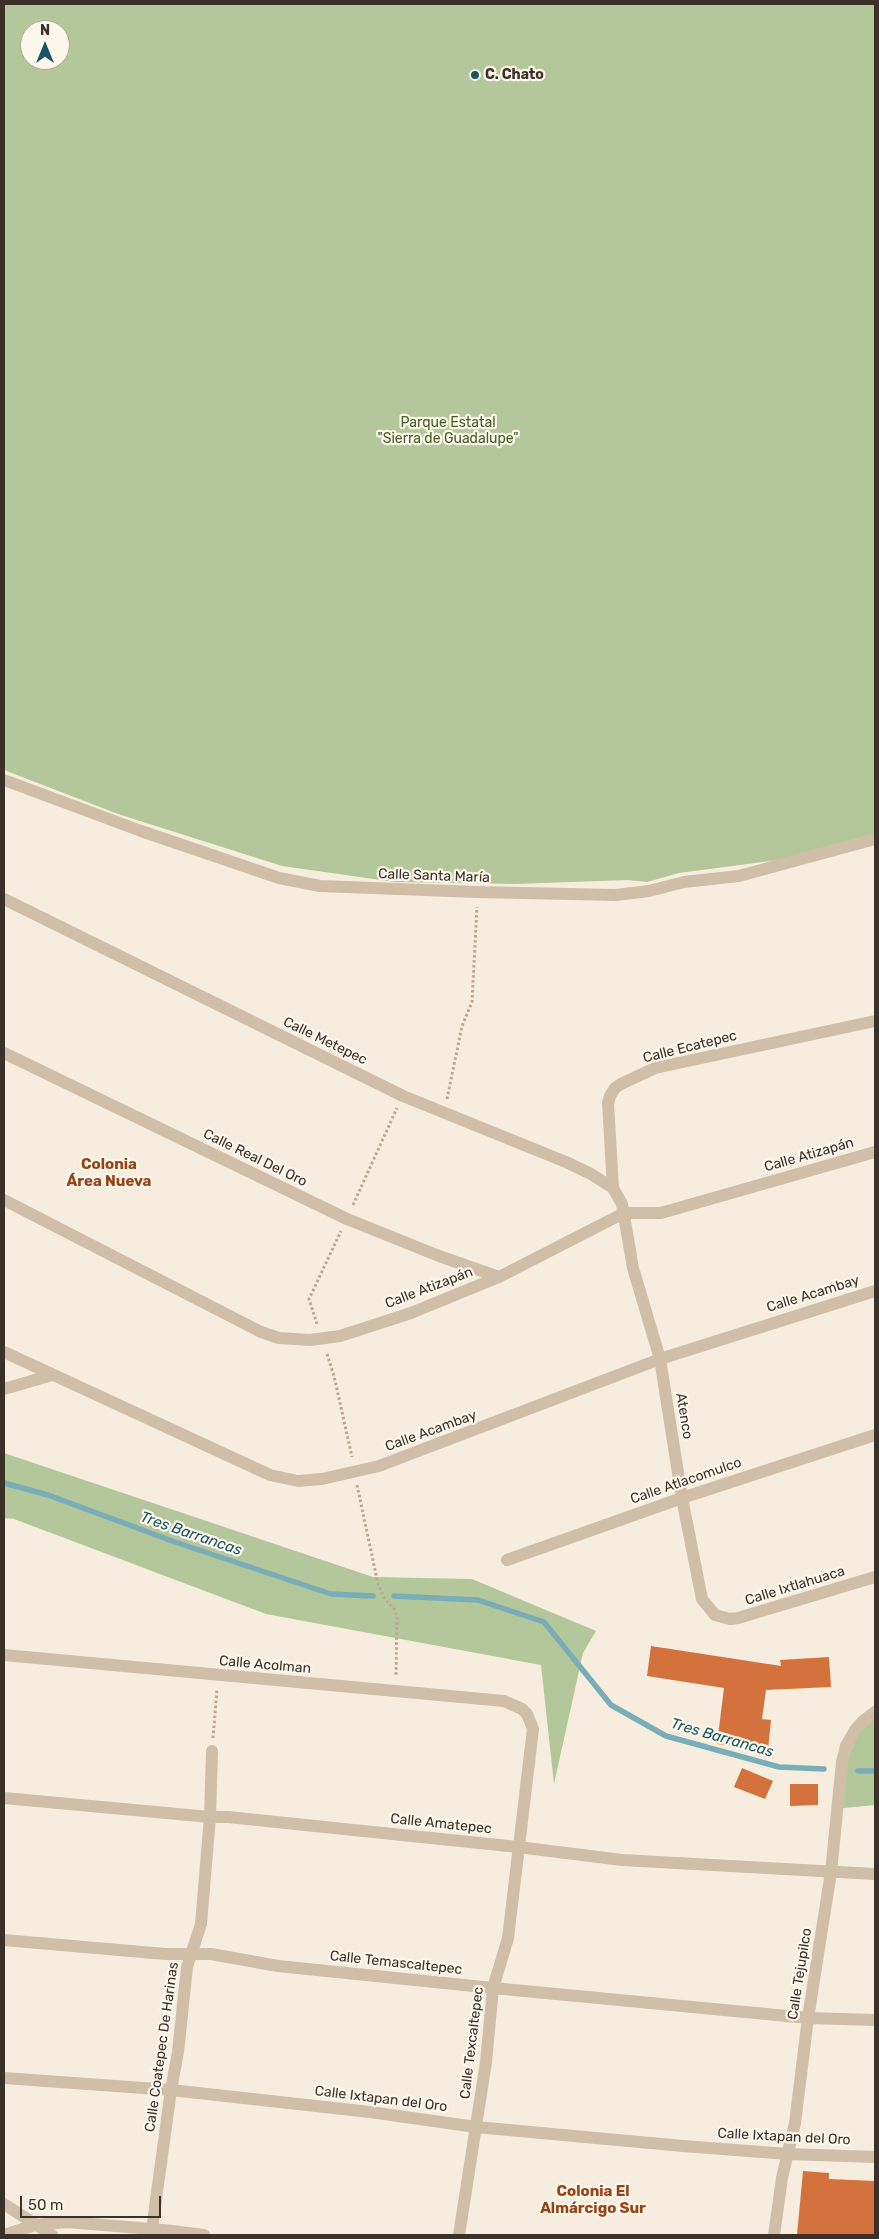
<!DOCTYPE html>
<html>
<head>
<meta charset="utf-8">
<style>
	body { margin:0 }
	#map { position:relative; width:879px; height:2239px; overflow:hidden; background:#f6edde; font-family:Rubik,sans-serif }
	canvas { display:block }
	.frame { position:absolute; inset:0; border:5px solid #3c3129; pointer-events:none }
	.north { position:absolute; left:20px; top:20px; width:50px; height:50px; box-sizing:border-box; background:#fcf6eb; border:1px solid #afa79d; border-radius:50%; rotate:0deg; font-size:14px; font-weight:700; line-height:20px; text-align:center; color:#3c3129 }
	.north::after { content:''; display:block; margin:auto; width:18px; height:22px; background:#185663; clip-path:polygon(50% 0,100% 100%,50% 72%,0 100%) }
	.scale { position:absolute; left:20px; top:2196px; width:141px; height:22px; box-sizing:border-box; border:2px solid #3c3129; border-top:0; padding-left:6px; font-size:15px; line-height:18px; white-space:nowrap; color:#3c3129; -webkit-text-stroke:4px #fcf6eb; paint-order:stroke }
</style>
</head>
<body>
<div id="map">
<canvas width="879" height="2239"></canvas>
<div class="frame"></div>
<div class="north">N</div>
<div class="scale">50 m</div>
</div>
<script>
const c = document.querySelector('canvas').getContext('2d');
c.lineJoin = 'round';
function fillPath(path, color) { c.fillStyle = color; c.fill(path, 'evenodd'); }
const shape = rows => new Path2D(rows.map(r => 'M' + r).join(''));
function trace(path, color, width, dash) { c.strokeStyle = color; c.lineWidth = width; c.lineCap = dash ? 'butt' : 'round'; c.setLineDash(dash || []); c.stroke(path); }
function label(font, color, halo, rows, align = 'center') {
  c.font = font + ' Rubik,sans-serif'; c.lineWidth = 4.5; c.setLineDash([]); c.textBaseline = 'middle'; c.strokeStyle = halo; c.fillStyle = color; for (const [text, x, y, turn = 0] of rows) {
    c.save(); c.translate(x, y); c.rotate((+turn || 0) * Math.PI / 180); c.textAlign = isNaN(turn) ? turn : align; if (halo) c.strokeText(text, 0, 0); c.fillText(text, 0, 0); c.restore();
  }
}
const green = shape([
	[4,4,875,4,875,838,801,857,679,873,647,882,628,880,516,884,395,882,282,866,118,814,4,770],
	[30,30,60,30,60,60,30,60],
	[4,1453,373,1577,472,1579,596,1631,583,1653,554,1784,541,1665,266,1614,14,1519,4,1518],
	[869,1711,875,1714,875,1805,834,1809,851,1750]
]);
const stream = shape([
	[4,1483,48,1495,175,1542,331,1594,373,1596],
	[394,1596,478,1600,544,1622,611,1705,666,1736,779,1767,824,1769],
	[858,1771,875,1771]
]);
const building = shape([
	[651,1646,781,1666,780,1660,829,1657,831,1687,766,1690,762,1719,771,1720,768,1750,717,1744,724,1688,647,1676],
	[742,1768,773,1781,765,1799,734,1787],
	[790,1784,818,1784,818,1805,790,1806],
	[803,2171,829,2173,829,2179,875,2181,875,2235,797,2235]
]);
const path = shape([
	[447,1099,462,1026,472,1002,477,907],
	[353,1205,397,1108],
	[317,1324,309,1299,341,1231],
	[327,1354,334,1376,352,1457],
	[357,1485,378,1584,384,1598,394,1609,397,1617,396,1676],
	[213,1738,217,1689]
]);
const minor = shape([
	[4,780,141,831,279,878,320,886,477,892,616,895,649,891,684,882,739,876,875,839],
	[4,899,403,1096,566,1162,591,1174,613,1188,622,1204,633,1268,660,1359,682,1498,702,1599,715,1615,730,1619,738,1618,875,1577],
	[4,1053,347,1219,439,1256,499,1277],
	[613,1188,608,1103,610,1096,615,1088,621,1084,655,1068,875,1021],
	[4,1200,261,1332,279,1338,310,1340,340,1336,411,1313,499,1277,624,1213,661,1213,875,1152],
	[4,1352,270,1475,298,1481,322,1479,379,1466,660,1359,875,1291],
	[4,1389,52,1375],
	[507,1560,682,1498,875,1435],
	[4,1655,504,1701,522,1709,527,1714,533,1729,508,1938,493,1988,486,2062,459,2235],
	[4,1798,210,1817,228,1817,518,1847,622,1860,875,1874],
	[4,1940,165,1954,211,1954,278,1966,493,1988,808,2018,875,2020],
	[4,2078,171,2090,370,2112,476,2127,683,2146,788,2154,875,2157],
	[4,2204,52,2235],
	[152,2229,171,2090,178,2052,187,1967,201,1924,210,1817,212,1751],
	[4,2235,35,2225,67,2222,164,2230,204,2235],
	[774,2235,782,2178,795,2123,808,2018,831,1872,842,1762,846,1746,855,1730,863,1721,875,1712]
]);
const markers = [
	[475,75,5,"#185663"]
];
const poiNames = [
	["C. Chato",485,75]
];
const parkNames = [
	["Parque Estatal",448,423],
	["\"Sierra de Guadalupe\"",448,439]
];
const streetNames = [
	["Calle Santa María",434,876,2],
	["Calle Metepec",325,1041,26],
	["Calle Ecatepec",690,1047,-14],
	["Calle Atizapán",809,1155,-16],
	["Calle Real Del Oro",255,1158,26],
	["Calle Atizapán",429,1288,-21],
	["Calle Acambay",813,1294,-17],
	["Atenco",684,1416,81],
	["Calle Acambay",431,1431,-20],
	["Calle Atlacomulco",686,1481,-19],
	["Calle Ixtlahuaca",795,1586,-17],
	["Calle Acolman",265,1665,5],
	["Calle Amatepec",441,1824,6],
	["Calle Temascaltepec",396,1963,6],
	["Calle Tejupilco",800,1974,-81],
	["Calle Texcaltepec",472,2043,-83],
	["Calle Coatepec De Harinas",162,2047,-82],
	["Calle Ixtapan del Oro",381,2099,7],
	["Calle Ixtapan del Oro",784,2137,3]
];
const neighbourhoodNames = [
	["Colonia",109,1165],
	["Área Nueva",109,1182],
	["Colonia El",593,2192],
	["Almárcigo Sur",593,2209]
];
const waterNames = [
	["Tres Barrancas",191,1534,19],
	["Tres Barrancas",722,1738,16]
];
fillPath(green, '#b4c79b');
trace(stream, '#79adb7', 5.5);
fillPath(building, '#d4723d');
trace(path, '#bca892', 3, [2.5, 2.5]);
trace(minor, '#d0bea8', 12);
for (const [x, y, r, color] of markers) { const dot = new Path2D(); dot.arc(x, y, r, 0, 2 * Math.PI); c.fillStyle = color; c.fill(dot); trace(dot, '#fcf6eb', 2); }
label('bold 14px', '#3c3129', '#fcf6eb', poiNames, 'left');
label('14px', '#455d29', '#fcf6eb', parkNames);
label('14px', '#3c3129', '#fcf6eb', streetNames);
label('bold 15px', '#954317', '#fcf6eb', neighbourhoodNames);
label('italic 15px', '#185663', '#fcf6eb', waterNames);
</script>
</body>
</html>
